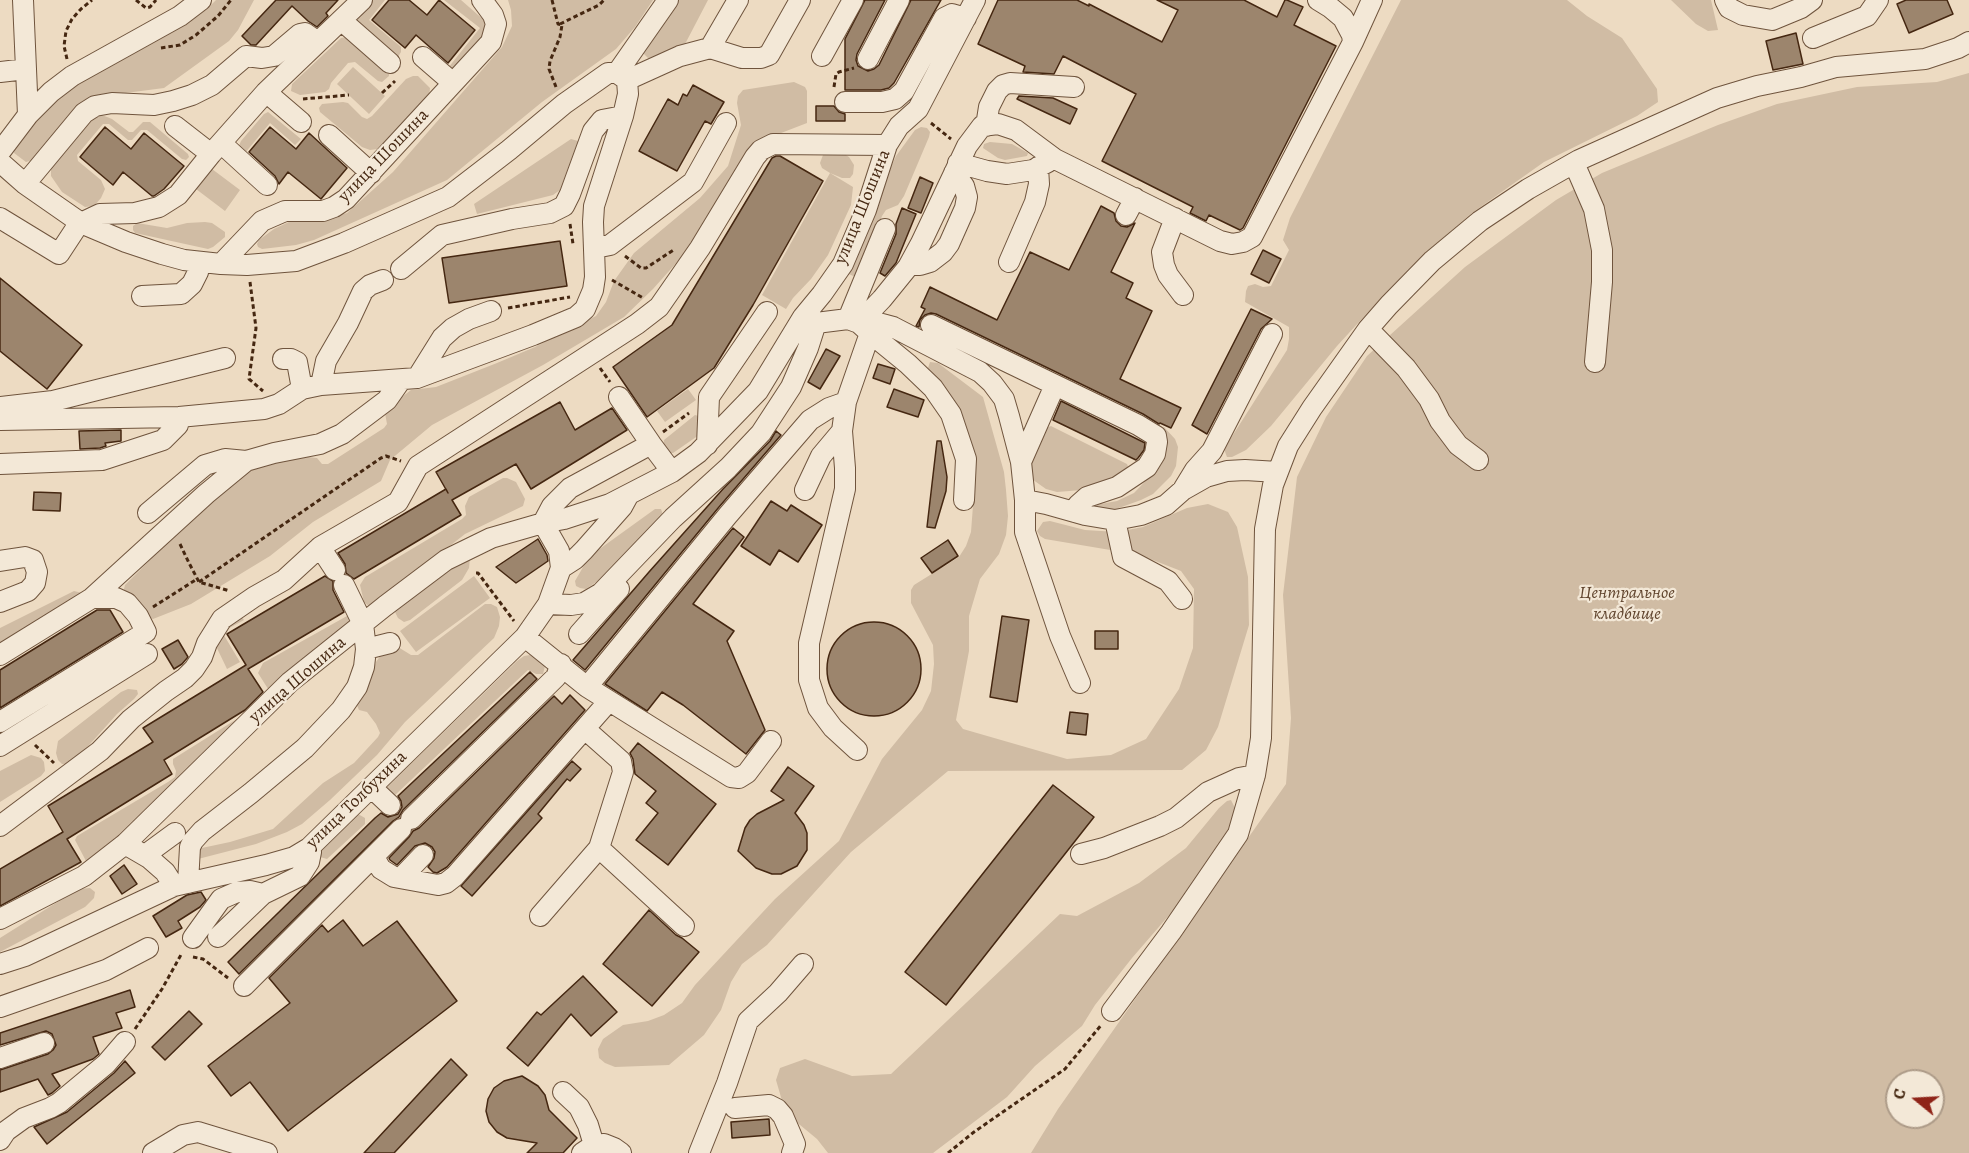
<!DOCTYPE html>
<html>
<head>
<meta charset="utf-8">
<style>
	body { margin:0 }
	#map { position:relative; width:1969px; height:1153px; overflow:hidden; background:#eddbc2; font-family:Alegreya,serif }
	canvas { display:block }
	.north { position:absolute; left:1885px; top:1069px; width:60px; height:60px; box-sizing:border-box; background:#f3e8d7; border:2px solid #ad9b88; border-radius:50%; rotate:288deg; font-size:16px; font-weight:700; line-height:24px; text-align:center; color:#452711 }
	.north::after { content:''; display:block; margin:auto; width:21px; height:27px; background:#8f2418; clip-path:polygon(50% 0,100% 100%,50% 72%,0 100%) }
</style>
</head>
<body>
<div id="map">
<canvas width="1969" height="1153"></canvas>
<div class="north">С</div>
</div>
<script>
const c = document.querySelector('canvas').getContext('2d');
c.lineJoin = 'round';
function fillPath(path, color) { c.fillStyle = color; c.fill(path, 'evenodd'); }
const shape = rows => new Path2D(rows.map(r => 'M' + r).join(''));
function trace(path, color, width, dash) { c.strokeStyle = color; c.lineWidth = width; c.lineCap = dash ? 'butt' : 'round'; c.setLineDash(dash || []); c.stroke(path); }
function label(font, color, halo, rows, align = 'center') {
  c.font = font + ' Alegreya,serif'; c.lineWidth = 4.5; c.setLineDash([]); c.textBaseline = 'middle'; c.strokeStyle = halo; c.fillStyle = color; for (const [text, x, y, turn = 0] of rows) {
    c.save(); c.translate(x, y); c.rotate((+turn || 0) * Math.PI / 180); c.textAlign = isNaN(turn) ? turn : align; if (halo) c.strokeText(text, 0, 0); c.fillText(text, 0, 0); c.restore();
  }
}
const green = shape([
	[216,0,254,0,238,30,229,41,164,88,110,95,33,160,26,162,14,153,15,146,35,119,56,99,84,78,181,27,207,9],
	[371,0,385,0,369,20,401,47,401,52,398,57,393,57,356,23,358,15],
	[444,0,461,0,485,21,486,32,455,73,448,68,480,28],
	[508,0,653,0,635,27,616,49,542,102,447,180,314,240,296,245,262,249,258,247,257,244,259,240,274,229,291,221,325,219,347,213,393,172,502,47,512,26,511,10],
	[677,0,708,0,684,46,650,60,644,54,643,49],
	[1401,0,1567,0,1587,16,1622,38,1657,89,1658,102,1637,116,1544,162,1472,213,1425,253,1381,298,1337,346,1271,426,1246,450,1232,457,1227,457,1224,449,1287,350,1289,339,1289,327,1245,302,1246,291,1248,286,1255,284,1263,287,1271,286,1289,250,1283,240,1290,218],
	[1671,0,1711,0,1718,30,1708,31,1696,24],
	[347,37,389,70,389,76,382,82,378,81,355,62,348,63,331,83,329,89,325,92,300,95,291,91,292,84,341,38],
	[353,67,385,96,369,114,337,84],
	[1969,73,1969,1153,1031,1153,1058,1109,1286,784,1291,718,1283,595,1297,477,1326,417,1367,356,1465,267,1556,200,1602,173,1718,125,1777,104,1857,87,1937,82],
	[1897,1081,1933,1081,1933,1117,1897,1117],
	[413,76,418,76,430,88,429,98,377,149,370,150,362,147,320,112,319,108,322,104,343,102,348,103,362,117,367,119,372,116,406,79],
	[794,82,805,87,807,91,807,123,763,140,695,242,653,289,624,317,543,365,432,425,390,460,381,481,313,522,270,556,191,604,153,619,148,617,123,593,125,585,175,535,211,501,257,464,308,457,317,458,322,464,328,464,384,428,387,424,385,413,389,407,411,390,436,387,497,363,535,347,596,316,606,302,614,281,634,253,700,198,728,166,741,125,737,103,738,96,743,90],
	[268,112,301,139,295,145,270,123,245,153,238,148,241,141,264,114],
	[102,115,112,119,129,132,133,132,143,122,150,122,188,154,189,157,186,160,182,159,147,130,141,130,132,140,128,140,109,124,103,124,77,155,78,161,101,180,105,189,101,198,94,206,85,207,62,192,51,176,51,166,94,116],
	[921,127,927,128,930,132,929,137,904,196,898,205,886,210,882,216,860,275,853,276,849,274,847,269,863,228,896,156,915,130],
	[571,139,578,141,560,190,553,195,477,214,474,204],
	[990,142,1012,144,1028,153,1027,156,1005,160,998,158,983,148,984,144],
	[841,152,849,157,854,165,853,174,850,178,842,178,830,173,853,187,851,205,828,255,811,279,793,298,786,309,762,295,830,173,822,168,820,163,823,155],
	[212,169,240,190,225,211,196,189],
	[205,222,212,223,225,232,225,237,213,247,208,249,135,233,133,230,133,226,137,223,167,228,187,223],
	[930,362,938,363,983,397,1004,472,1006,490,1008,516,1006,535,999,554,980,579,969,616,969,651,956,720,963,729,1067,759,1111,755,1146,739,1179,689,1193,648,1194,589,1181,571,1140,555,1045,539,1040,536,1037,531,1043,522,1050,521,1085,530,1117,532,1143,527,1187,508,1208,504,1228,512,1237,527,1248,577,1249,625,1218,727,1206,750,1182,770,948,771,851,852,767,945,742,964,731,982,721,1010,704,1035,669,1065,615,1067,605,1063,599,1058,598,1049,603,1039,623,1025,648,1021,664,1015,682,1003,695,985,775,899,839,841,882,759,922,710,931,691,934,664,933,645,911,603,911,590,914,585,959,557,966,546,971,532,976,466,960,412,931,376,928,368],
	[688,389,696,400,665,422,657,411],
	[695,415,702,417,699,435,673,453,667,453,663,448,664,440],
	[1051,426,1127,464,1130,472,1082,490,1057,492,1046,489,1029,477,1029,460,1044,429],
	[1164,427,1175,439,1178,447,1176,466,1171,476,1153,494,1141,500,1116,509,1091,509,1090,506,1117,501,1134,493,1161,465,1165,452,1161,429],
	[503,478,507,478,516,482,525,499,523,506,465,534,371,608,364,602,360,585,365,577,462,519,466,515,465,506,469,497],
	[655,509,661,509,663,515,605,576,586,589,580,588,576,586,575,581,586,562,594,553],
	[464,557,470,558,469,568,462,580,410,620,404,622,398,618,395,612,396,608],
	[474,576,490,598,416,652,400,631],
	[74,591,82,593,83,597,0,653,0,628],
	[485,604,491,604,497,607,500,617,499,626,494,638,405,722,377,755,330,800,302,824,287,832,256,844,198,859,197,849,230,842,273,829,323,783,354,763,378,737,380,733,376,724,367,712,359,710,356,703,370,681,376,662,383,652,398,647,411,655,418,655],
	[241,616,244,620,222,632,240,662,227,669,215,644,221,627],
	[347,616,350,618,355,625,83,872,83,865,86,861,75,840,77,836,168,782,175,777,176,771,173,764,173,759,264,702,270,692,258,673,263,663],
	[530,655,535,657,545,666,543,674,536,674,528,670,394,796,385,789,517,661,524,656],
	[128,689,137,690,138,694,134,699,117,714,82,753,67,764,62,764,58,760,56,753,58,741,121,692],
	[31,755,41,758,44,762,45,771,41,776,0,802,0,771],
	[1231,800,1236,810,1227,832,1184,898,1132,958,1095,1005,1082,1026,1035,1066,1007,1097,933,1153,828,1153,817,1139,794,1120,783,1104,776,1080,780,1068,805,1059,852,1076,891,1074,1060,914,1077,916,1139,883,1186,848,1219,808,1227,801],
	[358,814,365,818,365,824,327,859,320,857,319,849,354,815],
	[90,888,95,892,94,898,85,907,0,952,0,938,78,889]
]);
const building = shape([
	[276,0,338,0,326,13,328,16,317,27,308,21,292,6,256,45,251,45,242,36,276,0],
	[389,0,409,0,427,15,439,0,475,30,448,63,416,35,405,48,372,20,389,0],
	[865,0,885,0,857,54,856,60,858,66,868,71,874,69,879,65,911,0,941,0,894,83,889,88,881,90,845,90,845,39,865,0],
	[998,0,1077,0,1089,6,1089,4,1162,42,1178,10,1157,0,1244,0,1277,17,1285,0,1287,0,1303,7,1294,25,1336,46,1243,228,1240,230,1209,215,1206,221,1190,213,1193,207,1102,161,1136,94,1063,56,1054,74,1023,72,1025,66,978,44,998,0],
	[1906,0,1947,0,1953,14,1909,33,1897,4,1906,0],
	[1796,33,1803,64,1773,70,1766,41,1796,33],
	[693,85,724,102,711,124,705,121,677,171,639,151,668,99,678,105,683,94,687,96,693,85],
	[1019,96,1053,98,1077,109,1070,124,1017,99,1019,96],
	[816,106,834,106,839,112,845,114,845,121,816,121,816,106],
	[105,127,131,149,144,133,184,166,164,189,154,196,152,196,123,172,113,185,80,157,105,127],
	[270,127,296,149,309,133,347,168,321,199,288,172,279,184,275,176,249,152,270,127],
	[776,156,780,156,823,181,753,305,714,368,647,417,613,367,672,325,772,158,776,156],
	[920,177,933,183,921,213,908,208,920,177],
	[1101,206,1114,213,1116,221,1121,226,1127,227,1135,223,1111,272,1133,283,1126,298,1152,311,1120,379,1181,408,1171,428,1160,423,1159,424,1143,414,936,314,931,313,925,315,920,320,919,327,916,326,925,309,921,307,930,287,997,320,1030,252,1069,270,1101,206],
	[902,208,916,214,896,263,885,276,880,273,896,234,896,224,902,208],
	[560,241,567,286,449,303,442,258,560,241],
	[1263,250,1281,259,1269,283,1251,274,1263,250],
	[0,278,82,345,47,389,0,351,0,278],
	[1251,309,1272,319,1261,329,1207,434,1192,425,1251,309],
	[826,349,840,356,820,389,808,382,826,349],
	[878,364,895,369,890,384,873,378,878,364],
	[894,389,924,400,918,417,887,407,894,389],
	[1061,401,1145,443,1144,450,1138,458,1136,460,1053,420,1061,401],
	[560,402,575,430,612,408,627,430,531,489,516,464,452,500,461,515,354,579,346,573,345,564,338,553,446,489,448,493,436,472,560,402],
	[121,430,121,441,105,443,106,446,100,448,80,449,79,431,121,430],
	[776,431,781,435,719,507,585,670,573,660,649,572,723,489,770,441,776,431],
	[937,441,941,441,947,477,946,491,935,528,927,527,937,441],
	[34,492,61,493,60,511,33,510,34,492],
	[771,501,787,511,791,505,822,525,798,562,779,550,770,565,741,546,771,501],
	[733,528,744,537,693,604,734,631,727,641,765,730,746,754,683,705,662,692,647,711,605,684,733,528],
	[538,539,547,555,548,561,516,583,496,567,538,539],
	[948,540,958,556,932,573,921,558,948,540],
	[325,576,333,581,333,590,344,612,248,669,263,692,245,710,164,760,172,774,67,839,81,862,0,906,0,869,63,832,48,806,153,742,143,728,246,665,227,634,325,576],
	[97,610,110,610,123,632,0,708,0,670,97,610],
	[1002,616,1029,620,1017,702,990,697,1002,616],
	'827 669a47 47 0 1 1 94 0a47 47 0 1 1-94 0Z',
	[1095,631,1118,631,1118,649,1095,649,1095,631],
	[178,640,188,657,182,664,174,669,162,649,178,640],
	[530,672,537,679,403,810,399,817,393,821,239,974,228,962,375,818,381,813,388,817,398,814,402,807,401,801,398,796,530,672],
	[570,695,585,710,447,867,437,873,433,872,428,867,434,858,435,852,432,847,425,843,415,846,397,865,390,860,389,858,409,837,413,831,419,828,554,696,562,704,570,695],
	[1070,712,1088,714,1086,735,1067,733,1070,712],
	[638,743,716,804,668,865,636,840,658,813,646,803,656,791,635,774,633,759,630,753,638,743],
	[572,761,581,769,570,781,567,779,538,814,542,818,472,896,461,886,572,761],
	[788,767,814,786,795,813,804,825,807,833,807,850,797,866,781,874,772,874,756,868,738,851,745,828,750,820,757,814,784,800,771,791,788,767],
	[1053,785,1094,817,946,1005,905,972,1053,785],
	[124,865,137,884,122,894,110,876,124,865],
	[201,892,206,900,200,907,178,921,182,928,166,937,153,916,187,895,201,892],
	[649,910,676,935,682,938,699,952,652,1006,603,964,649,910],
	[343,920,363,946,397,921,457,1001,288,1131,250,1082,231,1096,208,1066,290,1003,269,978,322,925,328,932,343,920],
	[583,976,617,1012,591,1036,571,1014,528,1066,507,1048,537,1012,541,1015,583,976],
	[130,990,135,1007,116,1013,122,1028,93,1037,99,1054,93,1059,52,1074,60,1086,52,1093,48,1095,38,1079,0,1092,0,1070,48,1054,53,1050,56,1045,52,1034,46,1031,0,1045,0,1033,130,990],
	[189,1011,202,1024,165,1060,152,1047,189,1011],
	[451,1059,467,1075,394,1153,364,1153,451,1059],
	[125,1061,135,1073,47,1144,34,1127,67,1112,114,1073,125,1061],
	[522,1076,538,1086,545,1095,549,1110,577,1138,563,1153,527,1153,537,1143,507,1138,497,1132,489,1122,486,1111,488,1099,494,1088,504,1081,522,1076],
	[769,1119,770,1135,732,1138,731,1122,769,1119]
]);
const path = shape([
	[136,0,146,8,150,7,156,0],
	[552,0,558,24,562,25,560,37,550,61,549,69,556,87],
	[560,24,599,5,604,0],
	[161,48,180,45,196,35,218,16,231,0],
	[67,59,64,46,66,31,72,19,81,9,92,0],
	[834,87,836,74,839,72,854,68],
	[382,93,395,81],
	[303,99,349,95],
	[931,123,951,139],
	[570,224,573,244],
	[625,256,641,268,646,268,675,249],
	[612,280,643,298],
	[250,282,256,328,249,379,263,391],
	[508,308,570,297],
	[600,368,610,382],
	[663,432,689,413],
	[180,544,189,563,199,582,230,591],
	[476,573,478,573,514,621],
	[199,582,381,458,386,456,401,461],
	[153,607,197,579],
	[35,745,54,763],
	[193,957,203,959,228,978],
	[135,1029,162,989,182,953],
	[948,1153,974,1132,1065,1069,1102,1024]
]);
const minor = shape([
	[23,0,28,115],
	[1725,0,1729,8,1743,15,1772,20,1801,8,1812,0],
	[341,20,390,63],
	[1813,38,1867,16,1878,0],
	[1353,42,1372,0],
	[710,48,738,0],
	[822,56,853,0],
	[423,57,453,83],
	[868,59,899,0],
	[0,72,26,69],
	[617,73,668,0],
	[627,80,680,56,710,48,742,58,761,58,769,55,800,0],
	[266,92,301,122],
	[845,102,882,102,895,99,904,91,944,18,952,14,966,18],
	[175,126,211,154],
	[986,126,989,107,997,91,1003,85,1010,83,1074,87],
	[329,135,371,173],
	[221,143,267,185],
	[0,152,28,115,51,92,72,76,180,16,201,0],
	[0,162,25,184,81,223,126,242,162,254,184,260,221,264,262,221,285,211,323,211,334,207,346,199,491,42,496,24,493,15,482,0],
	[958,163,987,171,1007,174,1033,170,1048,162],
	[1574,163,1594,209,1602,250,1602,282,1595,362],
	[25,184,84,113,95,106,112,103,154,105,173,101,192,95,212,85,246,56,262,58,274,56,300,34,305,33,318,42],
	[1126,215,1135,198],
	[0,218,59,254,80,222],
	[1175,218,1162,252,1164,265,1168,275,1183,295],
	[81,223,100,214,135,213,159,207,178,195,211,154,266,92,362,0],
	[595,248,610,245,693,182,726,123],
	[1009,262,1035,202,1039,184,1038,167],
	[221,264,247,265,296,261,344,243,448,197,509,150,564,104,608,73,617,73,627,80,628,94,623,116,594,206,593,222,595,277,593,290,585,309,576,317,533,335,417,378,321,385,302,389],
	[909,265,920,265,930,262,943,252,949,244,965,208,967,197,964,186,954,173],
	[401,269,442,235,512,219,550,213,564,206,570,194,593,131,602,120,623,116],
	[142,296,181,294,192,284,198,272,200,262],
	[848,319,885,229],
	[816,323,848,319,859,323,882,299,908,267,921,243,967,146,982,126,998,124,1016,130,1055,159,1220,241,1232,244,1243,242,1252,237,1353,42,1352,35,1343,18,1331,8,1318,0],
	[859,323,878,323,893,327,980,372,992,383,1004,399,1009,416,1021,462,1025,500,1046,504,1085,515,1115,520,1141,515,1166,505,1183,490,1206,477,1227,471,1245,470,1278,472],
	[931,325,1138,425,1156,436,1157,442,1155,454,1147,467,1117,487,1087,497,1078,505,1075,512],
	[1368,329,1406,368,1429,399,1440,421,1458,445,1478,460],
	[870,333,908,364,933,388,951,414,966,459,964,500],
	[417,378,442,338,453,328,469,319,491,311],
	[321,385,326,361,348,323,363,291,370,285,383,280],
	[619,397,651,444],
	[0,407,53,401,225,358],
	[0,420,179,417,264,409,279,404,302,389,297,362,291,359,283,359],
	[707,445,709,397,767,312],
	[1021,462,1055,385],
	[0,464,102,460,163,440,178,425,179,417],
	[1184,488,1195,470,1212,451,1272,334],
	[805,490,821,456,842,431],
	[1025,500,1025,532,1060,636,1080,683],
	[148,513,205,465,225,459,246,461],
	[1115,520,1123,557,1168,581,1182,599],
	[320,547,398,502,418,466,637,324,659,307,700,248,755,157,761,150,773,144,887,145],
	[0,561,25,557,33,560,37,572,35,583,28,591,0,602],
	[561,568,575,559,584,550,622,507,628,496],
	[548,604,571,605,584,603,601,593,673,518,728,468,761,433,791,387,808,348,816,323,805,318],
	[579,634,619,589],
	[525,637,587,687,731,777,739,778,747,773,771,741],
	[366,649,390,643],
	[0,655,92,598,206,494,246,461,274,453,320,444,342,434,387,400,401,380],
	[587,687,728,515,810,420,829,408,846,402],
	[0,722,146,632,138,616,127,603,116,598,92,598],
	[0,746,147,654],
	[857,750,833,728,818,708,809,680,809,643,845,489,845,468,842,431,846,402,870,333,859,323],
	[371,787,390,805],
	[411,819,556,677,561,664],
	[0,826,100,751,131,719,166,691,185,678,194,669,202,657,207,643,222,619,254,597,284,580,320,547,335,570],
	[125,844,149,858,165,872,174,886],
	[599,848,684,926],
	[1081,854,1104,848,1160,826,1176,818,1208,792,1239,778,1255,775],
	[145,855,175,833],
	[374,857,381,869,394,877,438,885,446,883,455,876,609,701],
	[401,878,423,855],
	[188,883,190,847,193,841,202,831,251,793,305,748,341,710,357,687,364,667,366,649,363,624,344,585],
	[540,916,599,848,623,772,621,761,586,730],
	[0,919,84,876,125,844,290,682,385,606,446,560,491,538,543,523,564,519,610,504,672,472,698,453,758,391,803,317,822,294,843,264,866,210,887,145,899,126,918,109,975,0],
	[218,937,263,894,300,876,309,862,311,852,309,848],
	[193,938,221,899,237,892,250,891,263,894],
	[0,964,25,956,174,886,266,865,294,857,309,848,525,637,548,604,561,568,559,551,543,523,552,506,570,488,651,444,672,472],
	[244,986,401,829],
	[0,1007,106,970,148,948],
	[1112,1011,1171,932,1238,834,1255,775,1261,738,1265,529,1273,485,1288,446,1312,408,1368,329,1389,305,1432,261,1480,221,1528,189,1579,160,1639,133,1717,98,1757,86,1801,77,1836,67,1925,59,1958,48,1969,42],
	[0,1058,44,1043],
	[563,1092,579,1107,588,1125,594,1145],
	[735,1108,769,1105,777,1109,783,1116,795,1144,792,1153],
	[0,1140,6,1131,24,1118,50,1108,59,1103,106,1064,125,1042],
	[153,1153,183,1135,198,1132,267,1153],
	[582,1153,594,1145,604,1144,614,1148,621,1153],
	[699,1153,727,1083,748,1021,778,993,803,964]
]);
const streetNames = [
	["улица Шошина",384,156,-46],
	["улица Шошина",863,207,-68],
	["улица Шошина",298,680,-41],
	["улица Толбухина",357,800,-44]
];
const parkNames = [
	["Центральное",1627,594],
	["кладбище",1627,615]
];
fillPath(green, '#d0bca4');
fillPath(building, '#9c856d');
trace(building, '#452711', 1.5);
trace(minor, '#6f543d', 22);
trace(path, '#452711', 3, [4.5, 3]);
trace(minor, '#f3e8d7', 20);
label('18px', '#452711', '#f3e8d7', streetNames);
label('italic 18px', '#61452e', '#f3e8d7', parkNames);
</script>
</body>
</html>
